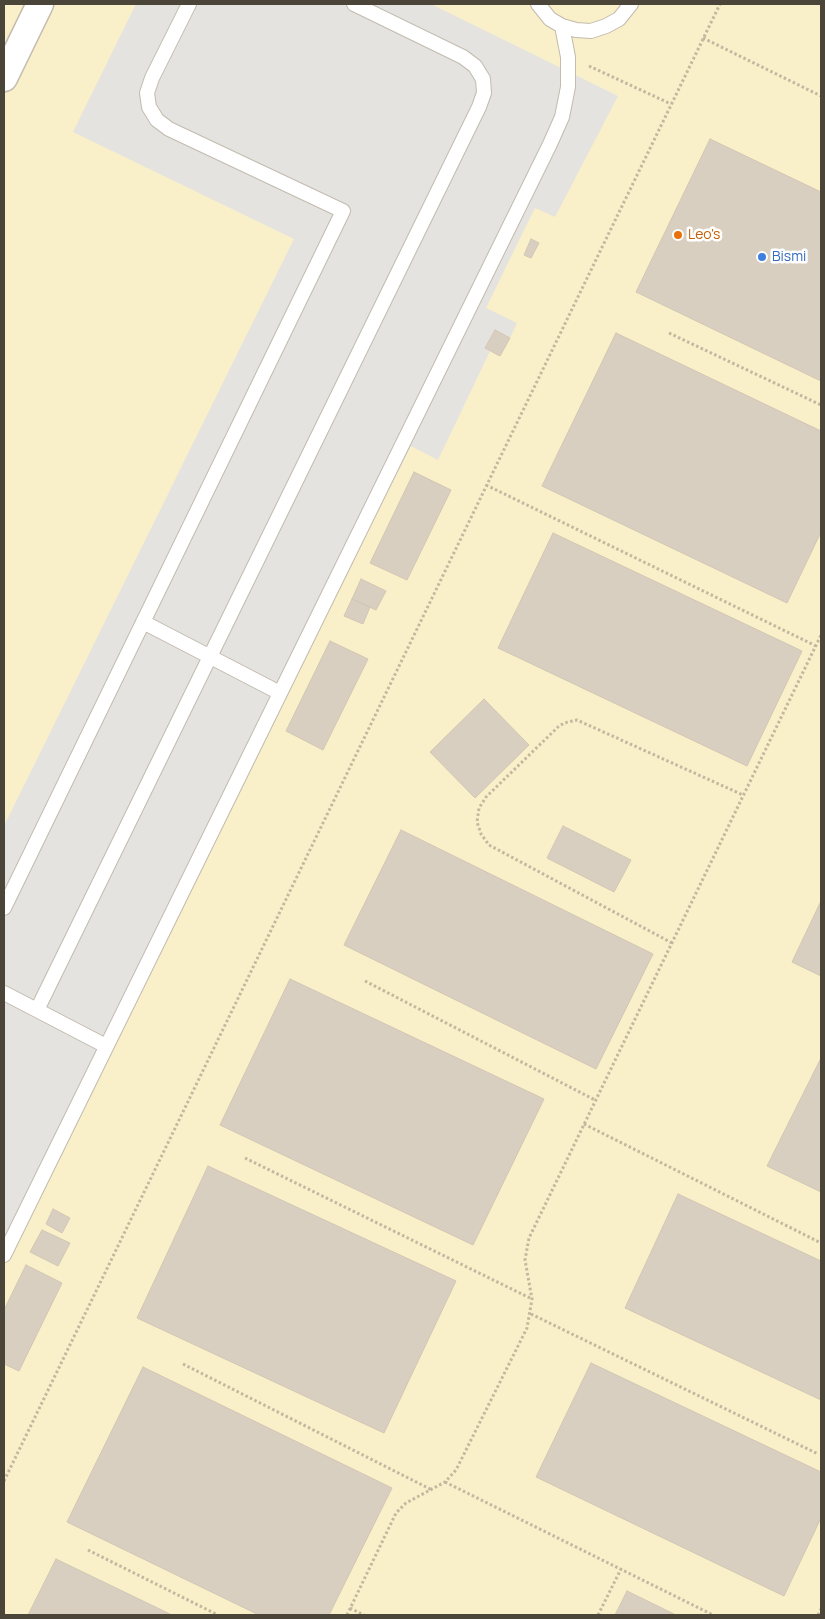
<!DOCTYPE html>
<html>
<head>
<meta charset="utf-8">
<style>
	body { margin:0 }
	#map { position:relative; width:825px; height:1619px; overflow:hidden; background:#f6f3ec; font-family:Manrope,sans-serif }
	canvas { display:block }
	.frame { position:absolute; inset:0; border:5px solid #4b4439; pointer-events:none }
</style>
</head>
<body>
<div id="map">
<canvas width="825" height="1619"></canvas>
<div class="frame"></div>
</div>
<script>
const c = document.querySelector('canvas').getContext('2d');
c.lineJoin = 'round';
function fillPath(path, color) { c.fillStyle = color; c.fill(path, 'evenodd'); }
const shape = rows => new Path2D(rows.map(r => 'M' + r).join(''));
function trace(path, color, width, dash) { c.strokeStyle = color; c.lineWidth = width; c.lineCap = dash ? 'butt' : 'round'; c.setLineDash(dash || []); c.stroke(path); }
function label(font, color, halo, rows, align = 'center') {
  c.font = font + ' Manrope,sans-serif'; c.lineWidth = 5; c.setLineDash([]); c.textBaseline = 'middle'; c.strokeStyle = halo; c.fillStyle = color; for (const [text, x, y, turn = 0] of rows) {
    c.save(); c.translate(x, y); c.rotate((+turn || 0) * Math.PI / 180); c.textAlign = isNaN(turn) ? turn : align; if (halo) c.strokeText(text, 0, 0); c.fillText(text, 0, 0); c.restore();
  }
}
const sand = shape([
	[4,4,821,4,821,1615,4,1615]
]);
const parking = shape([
	[136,4,431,4,618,96,555,217,535,208,525,228,486,308,517,323,510,338,495,331,485,348,490,351,438,460,411,446,274,716,4,1263,4,826,294,239,73,132]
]);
const building = shape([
	[710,139,821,192,821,381,636,292,710,139],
	[531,239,539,243,531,258,524,255,531,239],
	[495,330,510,338,500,356,485,348,495,330],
	[616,333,821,431,821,532,787,603,542,486,616,333],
	[414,472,451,490,407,580,370,563,414,472],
	[553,533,802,651,747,766,498,648,553,533],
	[361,579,386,591,376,610,352,599,361,579],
	[352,599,370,607,363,624,344,616,352,599],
	[330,641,368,659,323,750,286,731,330,641],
	[484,699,529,745,475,798,430,752,484,699],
	[563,826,631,860,614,892,547,858,563,826],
	[401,830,653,954,596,1069,344,945,401,830],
	[821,901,821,976,792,962,821,901],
	[290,979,544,1099,473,1245,220,1125,290,979],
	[821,1058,821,1192,767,1166,821,1058],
	[208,1166,456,1281,384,1433,137,1318,208,1166],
	[678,1194,821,1261,821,1400,625,1308,678,1194],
	[53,1209,70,1218,62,1233,46,1224,53,1209],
	[42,1230,70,1243,58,1266,30,1252,42,1230],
	[26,1265,62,1283,19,1371,4,1364,4,1310,26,1265],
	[591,1363,821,1472,821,1518,784,1596,536,1477,591,1363],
	[143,1367,392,1488,329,1615,259,1615,67,1522,143,1367],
	[56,1559,172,1615,28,1615,56,1559],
	[627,1591,676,1615,615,1615,627,1591]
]);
const path = shape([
	[703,38,821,96],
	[589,66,671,104],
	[669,333,821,405],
	[486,485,816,646],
	[672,943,489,845,481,834,477,822,479,808,486,797,558,727,564,723,577,720,743,795],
	[365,981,595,1100],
	[584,1124,821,1243],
	[245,1158,532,1299],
	[531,1314,818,1454],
	[183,1364,432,1490],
	[4,1481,720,4],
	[445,1482,713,1615],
	[88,1550,218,1615],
	[350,1608,364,1615],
	[347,1615,396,1513,406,1503,445,1482,456,1470,527,1328,532,1299,525,1260,529,1238,821,635],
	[598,1615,621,1569],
	[818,1615,821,1609]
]);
const service = shape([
	[538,4,550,19,562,26,576,30,591,31,606,26,619,19,631,4],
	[143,622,280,693],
	[4,908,343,211,169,129,157,120,149,107,147,93,152,78,189,4],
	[4,993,106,1046],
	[37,1010,479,107,484,93,483,79,475,66,463,57,354,4],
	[4,1255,550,144,562,117,568,87,568,57,562,26]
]);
const minor = shape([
	[4,78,40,4]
]);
const markers = [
	[678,235,5,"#e8710a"],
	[762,257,5,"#3f7fe0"]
];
const foodNames = [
	["Leo's",688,235]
];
const shopNames = [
	["Bismi",772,257]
];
fillPath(sand, '#f9efc9');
fillPath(parking, '#e5e3e0');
fillPath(building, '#d8cfc1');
trace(building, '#d3c7b4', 1);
trace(service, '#c2bbae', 16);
trace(minor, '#c2bbae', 29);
trace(path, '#c4b79f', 3, [2.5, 2.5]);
trace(service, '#fff', 14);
trace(minor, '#fff', 26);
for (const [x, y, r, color] of markers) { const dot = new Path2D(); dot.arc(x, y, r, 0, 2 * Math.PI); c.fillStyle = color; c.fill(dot); trace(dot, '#fff', 2); }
label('14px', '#c56008', '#fff', foodNames, 'left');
label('14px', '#366cbe', '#fff', shopNames, 'left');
</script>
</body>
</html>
